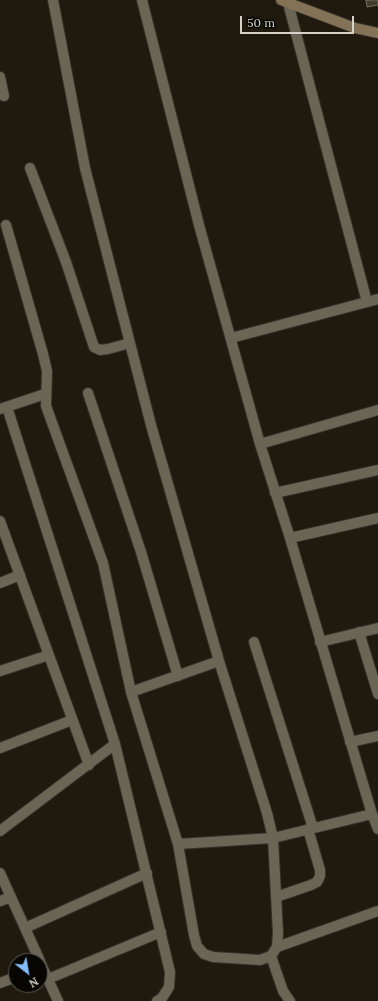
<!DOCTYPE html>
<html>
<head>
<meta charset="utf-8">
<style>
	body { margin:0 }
	#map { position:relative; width:378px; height:1001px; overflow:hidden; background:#1f1a0d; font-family:Lora,serif }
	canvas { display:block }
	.north { position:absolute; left:8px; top:953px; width:40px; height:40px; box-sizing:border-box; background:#070603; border:1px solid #595852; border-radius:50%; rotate:149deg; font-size:11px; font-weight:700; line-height:16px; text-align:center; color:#d5d2c9 }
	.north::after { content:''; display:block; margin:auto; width:14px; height:18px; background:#84bcfb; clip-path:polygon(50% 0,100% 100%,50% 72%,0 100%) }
	.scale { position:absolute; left:240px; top:16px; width:114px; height:18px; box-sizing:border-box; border:2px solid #d5d2c9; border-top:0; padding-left:5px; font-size:12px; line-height:14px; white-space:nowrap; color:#d5d2c9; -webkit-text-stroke:3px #070603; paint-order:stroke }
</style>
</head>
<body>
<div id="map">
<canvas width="378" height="1001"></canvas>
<div class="north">N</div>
<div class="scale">50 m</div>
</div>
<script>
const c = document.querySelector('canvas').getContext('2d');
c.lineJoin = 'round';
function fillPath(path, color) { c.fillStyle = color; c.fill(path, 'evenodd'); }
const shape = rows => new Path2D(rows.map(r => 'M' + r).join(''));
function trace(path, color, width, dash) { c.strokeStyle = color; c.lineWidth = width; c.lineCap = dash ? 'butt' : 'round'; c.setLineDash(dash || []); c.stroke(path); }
const building = shape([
	[366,0,378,0,378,5,367,7,366,0]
]);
const street = shape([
	[142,0,199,225,260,444,290,538,372,814,378,829],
	[288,3,367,302],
	[0,77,4,96],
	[30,168,66,262,94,347,100,350,108,349,130,343],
	[6,225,43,354,47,371,46,406,103,563,131,692,178,844,194,935,197,946,204,954,213,957,260,960,271,956,277,947,278,933,273,838,267,813,219,661,151,425,85,168,53,0],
	[231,338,378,299],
	[88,393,141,552,178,676],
	[7,407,115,744,170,972,169,987,162,998,157,1001],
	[0,409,45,394],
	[260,444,378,410],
	[275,493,378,470],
	[0,521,89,765],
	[290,538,378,518],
	[0,583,20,575],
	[359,632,378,694],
	[254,642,313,828],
	[320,642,378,628],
	[0,671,49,655],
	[131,692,219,661],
	[350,742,378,736],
	[0,748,72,720],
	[0,831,115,744],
	[178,844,273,838,372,814],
	[0,873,40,961],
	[276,897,311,885,317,882,320,876,320,870,308,829],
	[0,901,11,897],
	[25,928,147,873],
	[277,947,378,911],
	[271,956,283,991,290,1001],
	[40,962,58,1001],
	[48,979,161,932],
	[0,983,16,977]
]);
const secondary = shape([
	[281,0,355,28,378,33]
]);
fillPath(building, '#423d2f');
trace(building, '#746e5e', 1);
trace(street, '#36322c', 12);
trace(secondary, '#36322c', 12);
trace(street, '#6b6556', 10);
trace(secondary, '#847256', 10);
</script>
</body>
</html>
